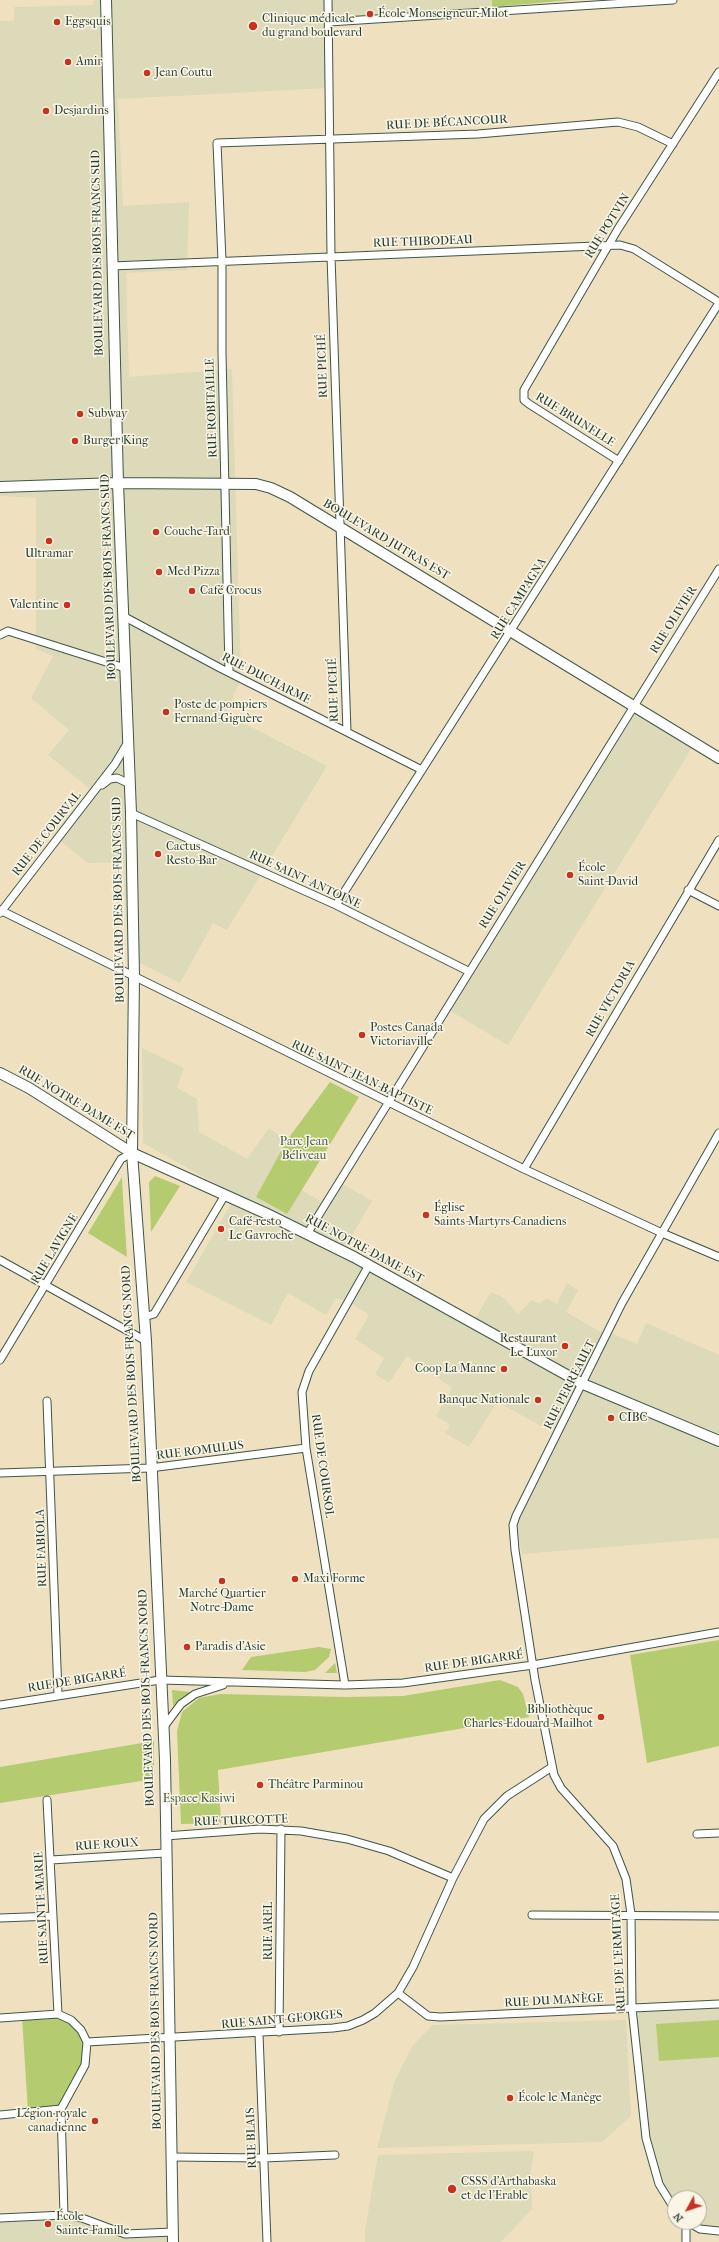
<!DOCTYPE html>
<html>
<head>
<meta charset="utf-8">
<style>
	body { margin:0 }
	#map { position:relative; width:719px; height:2242px; overflow:hidden; background:#efe1c0; font-family:"IM FELL French Canon",serif }
	canvas { display:block }
	.north { position:absolute; left:667px; top:2190px; width:40px; height:40px; box-sizing:border-box; background:#fcf5e5; border:1px solid #a4ab9e; border-radius:50%; rotate:230deg; font-size:11px; font-weight:700; line-height:16px; text-align:center; color:#1f3d34 }
	.north::after { content:''; display:block; margin:auto; width:14px; height:18px; background:#c8321e; clip-path:polygon(50% 0,100% 100%,50% 72%,0 100%) }
</style>
</head>
<body>
<div id="map">
<canvas width="719" height="2242"></canvas>
<div class="north">N</div>
</div>
<script>
const c = document.querySelector('canvas').getContext('2d');
c.lineJoin = 'round';
function fillPath(path, color) { c.fillStyle = color; c.fill(path, 'evenodd'); }
const shape = rows => new Path2D(rows.map(r => 'M' + r).join(''));
function trace(path, color, width, dash) { c.strokeStyle = color; c.lineWidth = width; c.lineCap = dash ? 'butt' : 'round'; c.setLineDash(dash || []); c.stroke(path); }
function label(font, color, halo, rows, align = 'center') {
  c.font = font + ' "IM FELL French Canon",serif'; c.lineWidth = 3; c.setLineDash([]); c.textBaseline = 'middle'; c.strokeStyle = halo; c.fillStyle = color; for (const [text, x, y, turn = 0] of rows) {
    c.save(); c.translate(x, y); c.rotate((+turn || 0) * Math.PI / 180); c.textAlign = isNaN(turn) ? turn : align; if (halo) c.strokeText(text, 0, 0); c.fillText(text, 0, 0); c.restore();
  }
}
const built = shape([
	[94,0,492,0,492,7,329,22,329,88,118,99,123,206,189,202,187,270,126,273,129,377,232,369,241,679,226,714,327,766,227,930,213,923,180,983,128,957,123,862,88,863,53,835,90,789,48,755,69,730,31,698,53,656,36,649,36,498,0,496,0,21,14,21,14,7,93,5],
	[634,706,695,743,508,1045,445,1008],
	[142,1048,184,1068,177,1088,197,1099,199,1132,247,1159,269,1128,287,1140,256,1197,286,1214,301,1190,326,1204,339,1182,372,1201,343,1251,473,1322,491,1292,504,1298,518,1314,532,1300,540,1304,546,1298,557,1304,567,1283,578,1290,566,1312,599,1331,610,1333,637,1344,646,1323,719,1355,719,1538,522,1554,514,1522,558,1432,541,1426,497,1402,469,1447,445,1433,450,1425,436,1416,452,1388,407,1356,389,1383,375,1374,384,1358,355,1339,367,1319,368,1314,352,1304,336,1298,326,1315,288,1293,271,1325,186,1282,236,1195,143,1143],
	[719,2007,719,2227,704,2228,693,2222,699,2222,699,2198,675,2198,675,2208,664,2190,650,2156,637,2012],
	[626,2020,631,2116,602,2142,377,2148,395,2080,413,2045,433,2025],
	[534,2151,531,2170,532,2209,501,2242,365,2242,365,2230,378,2155],
	[64,2215,125,2234,173,2232,173,2242,0,2242,0,2218]
]);
const green = shape([
	[492,0,572,0,492,7],
	[330,1082,359,1097,287,1214,256,1197,287,1140],
	[155,1176,180,1186,151,1232,149,1182],
	[122,1177,123,1198,127,1257,88,1233],
	[719,1640,719,1746,647,1763,630,1655],
	[319,1647,331,1649,329,1657,315,1670,305,1672,242,1670,251,1657],
	[335,1663,337,1673,325,1673],
	[500,1680,518,1687,523,1694,529,1717,218,1770,221,1823,181,1824,177,1731,182,1712,199,1698,220,1694,345,1697,403,1696],
	[172,1690,190,1692,173,1706],
	[154,1741,154,1779,0,1803,0,1767],
	[58,2014,81,2030,88,2053,61,2109,28,2112,22,2017],
	[719,2020,719,2057,659,2061,656,2024]
]);
const street = shape([
	[328,0,331,256,347,732],
	[329,22,673,0],
	[112,266,620,245,634,249,719,302],
	[619,461,529,404,524,400,524,390,618,229,719,72],
	[123,616,220,668,422,770],
	[0,635,8,631,125,668],
	[229,672,222,353,222,261,217,143,478,134,618,122,638,127,673,144],
	[102,785,110,779,117,778,130,784],
	[131,813,336,905,468,971],
	[688,890,719,906],
	[336,905,719,303],
	[0,910,524,1169,662,1233,719,1257],
	[0,913,115,764,128,742],
	[524,1169,719,840],
	[307,1234,719,569],
	[0,1260,146,1341],
	[144,1317,154,1314,225,1195],
	[0,1360,121,1159,132,1153],
	[47,1401,58,1694],
	[0,1473,150,1468,306,1448],
	[345,1685,306,1448,302,1392,309,1371,369,1265],
	[0,1705,160,1680,345,1685,403,1683,533,1665,719,1632],
	[163,1728,181,1704,195,1694,223,1685],
	[47,1800,58,2014],
	[697,1834,719,1833],
	[165,1836,260,1829,301,1831,347,1839,389,1851,453,1878],
	[51,1860,165,1853],
	[532,1915,719,1916],
	[0,1918,53,1916],
	[398,1993,428,2016,440,2017,719,2004],
	[0,2018,58,2014,71,2020,81,2030,87,2042,333,2028,348,2026,363,2020,375,2013,398,1993,413,1967,453,1878,484,1819,507,1796,552,1767],
	[279,2032,281,1829],
	[259,2034,267,2242],
	[0,2115,61,2109],
	[171,2157,264,2158,335,2155],
	[675,2210,659,2184,646,2138,632,2008,631,1914,626,1879,613,1846,561,1788,554,1775,535,1680,515,1550,513,1525,516,1516,622,1303,719,1133],
	[64,2215,61,2109,85,2065,87,2042],
	[0,2218,64,2215,82,2218,125,2234,173,2232],
	[688,2222,700,2229,719,2231],
	[686,2242,686,2222]
]);
const secondary = shape([
	[106,0,118,483,131,813,134,976,132,1153,146,1341,165,1760,173,2242],
	[0,487,118,483,256,484,271,488,290,497,719,758],
	[0,1073,29,1088,132,1153,265,1213,354,1257,583,1384,719,1441]
]);
const markers = [
	[370,14,4,"#c8321e"],
	[57,22,4,"#c8321e"],
	[253,26,5,"#c8321e"],
	[68,62,4,"#c8321e"],
	[147,73,4,"#c8321e"],
	[46,111,4,"#c8321e"],
	[80,414,4,"#c8321e"],
	[75,441,4,"#c8321e"],
	[156,532,4,"#c8321e"],
	[49,541,4,"#c8321e"],
	[159,572,4,"#c8321e"],
	[192,591,4,"#c8321e"],
	[67,605,4,"#c8321e"],
	[166,712,4,"#c8321e"],
	[158,854,4,"#c8321e"],
	[570,875,4,"#c8321e"],
	[362,1035,4,"#c8321e"],
	[426,1215,4,"#c8321e"],
	[221,1229,4,"#c8321e"],
	[565,1346,4,"#c8321e"],
	[504,1369,4,"#c8321e"],
	[538,1400,4,"#c8321e"],
	[611,1418,4,"#c8321e"],
	[295,1579,4,"#c8321e"],
	[222,1581,4,"#c8321e"],
	[187,1647,4,"#c8321e"],
	[601,1717,4,"#c8321e"],
	[260,1785,4,"#c8321e"],
	[510,2098,4,"#c8321e"],
	[95,2121,4,"#c8321e"],
	[452,2189,5,"#c8321e"],
	[48,2224,4,"#c8321e"]
];
const poiNames = [
	["École Monseigneur-Milot",378,14],
	["Clinique médicale",262,19],
	["du grand boulevard",262,33],
	["Eggsquis",65,22],
	["Amir",76,62],
	["Jean Coutu",155,73],
	["Desjardins",54,111],
	["Subway",88,414],
	["Burger King",83,441],
	["Couche-Tard",164,532],
	["Ultramar",49,554,"center"],
	["Med Pizza",167,572],
	["Café Crocus",200,591],
	["Valentine",59,605,"right"],
	["Poste de pompiers",174,705],
	["Fernand-Giguère",174,719],
	["Cactus",166,847],
	["Resto-Bar",166,861],
	["École",578,868],
	["Saint-David",578,882],
	["Postes Canada",370,1028],
	["Victoriaville",370,1042],
	["Église",434,1208],
	["Saints-Martyrs-Canadiens",434,1222],
	["Café-resto",229,1222],
	["Le Gavroche",229,1236],
	["Restaurant",557,1339,"right"],
	["Le Luxor",557,1353,"right"],
	["Coop La Manne",496,1369,"right"],
	["Banque Nationale",530,1400,"right"],
	["CIBC",619,1418],
	["Maxi Forme",303,1579],
	["Marché Quartier",222,1594,"center"],
	["Notre-Dame",222,1608,"center"],
	["Paradis d'Asie",195,1647],
	["Bibliothèque",593,1710,"right"],
	["Charles-Edouard-Mailhot",593,1724,"right"],
	["Théâtre Parminou",268,1785],
	["École le Manège",518,2098],
	["Légion royale",87,2114,"right"],
	["canadienne",87,2128,"right"],
	["CSSS d'Arthabaska",461,2182],
	["et de l'Erable",461,2196],
	["École",56,2217],
	["Sainte-Famille",56,2231]
];
const streetNames = [
	["RUE DE BÉCANCOUR",447,123,-3],
	["RUE POTVIN",608,226,-58],
	["RUE THIBODEAU",423,242,-2],
	["BOULEVARD DES BOIS-FRANCS SUD",98,253,-91],
	["RUE PICHÉ",323,366,-92],
	["RUE ROBITAILLE",212,408,-92],
	["RUE BRUNELLE",575,420,32],
	["BOULEVARD JUTRAS EST",386,540,31],
	["BOULEVARD DES BOIS-FRANCS SUD",109,577,-92],
	["RUE CAMPAGNA",519,599,-58],
	["RUE OLIVIER",674,620,-58],
	["RUE DUCHARME",266,679,27],
	["RUE PICHÉ",334,690,-92],
	["RUE DE COURVAL",47,834,-52],
	["RUE SAINT-ANTOINE",305,880,25],
	["RUE OLIVIER",503,895,-58],
	["BOULEVARD DES BOIS-FRANCS SUD",119,900,-91],
	["RUE VICTORIA",611,999,-60],
	["RUE SAINT-JEAN-BAPTISTE",362,1078,26],
	["RUE NOTRE-DAME EST",76,1103,31],
	["RUE LAVIGNE",55,1249,-59],
	["RUE NOTRE-DAME EST",364,1249,28],
	["BOULEVARD DES BOIS-FRANCS NORD",132,1374,-93],
	["RUE PERREAULT",570,1385,-63],
	["RUE ROMULUS",200,1451,-7],
	["RUE DE COURSOL",322,1466,82],
	["RUE FABIOLA",42,1548,-92],
	["RUE DE BIGARRÉ",474,1662,-8],
	["RUE DE BIGARRÉ",77,1681,-9],
	["BOULEVARD DES BOIS-FRANCS NORD",147,1698,-92],
	["RUE TURCOTTE",241,1821,-2],
	["RUE ROUX",107,1845,-4],
	["RUE SAINTE-MARIE",42,1908,-93],
	["RUE AREL",269,1931,-90],
	["RUE DE L'ERMITAGE",619,1953,-93],
	["RUE DU MANÈGE",554,2001,-3],
	["RUE SAINT-GEORGES",282,2020,-5],
	["BOULEVARD DES BOIS-FRANCS NORD",156,2021,-91],
	["RUE BLAIS",252,2138,-92]
];
const parkNames = [
	["Parc Jean",304,1142],
	["Béliveau",304,1156],
	["Espace Kasiwi",199,1799]
];
fillPath(built, '#dcdab8');
fillPath(green, '#b5cb70');
trace(street, '#3e5649', 9);
trace(secondary, '#3e5649', 12);
trace(street, '#fff', 7);
trace(secondary, '#fff', 10);
for (const [x, y, r, color] of markers) { const dot = new Path2D(); dot.arc(x, y, r, 0, 2 * Math.PI); c.fillStyle = color; c.fill(dot); trace(dot, '#fcf5e5', 1.5); }
label('12px', '#1f3d34', '#fcf5e5', poiNames, 'left');
label('12px', '#1f3d34', '#fcf5e5', streetNames);
label('12px', '#3d5940', '#fcf5e5', parkNames);
</script>
</body>
</html>
